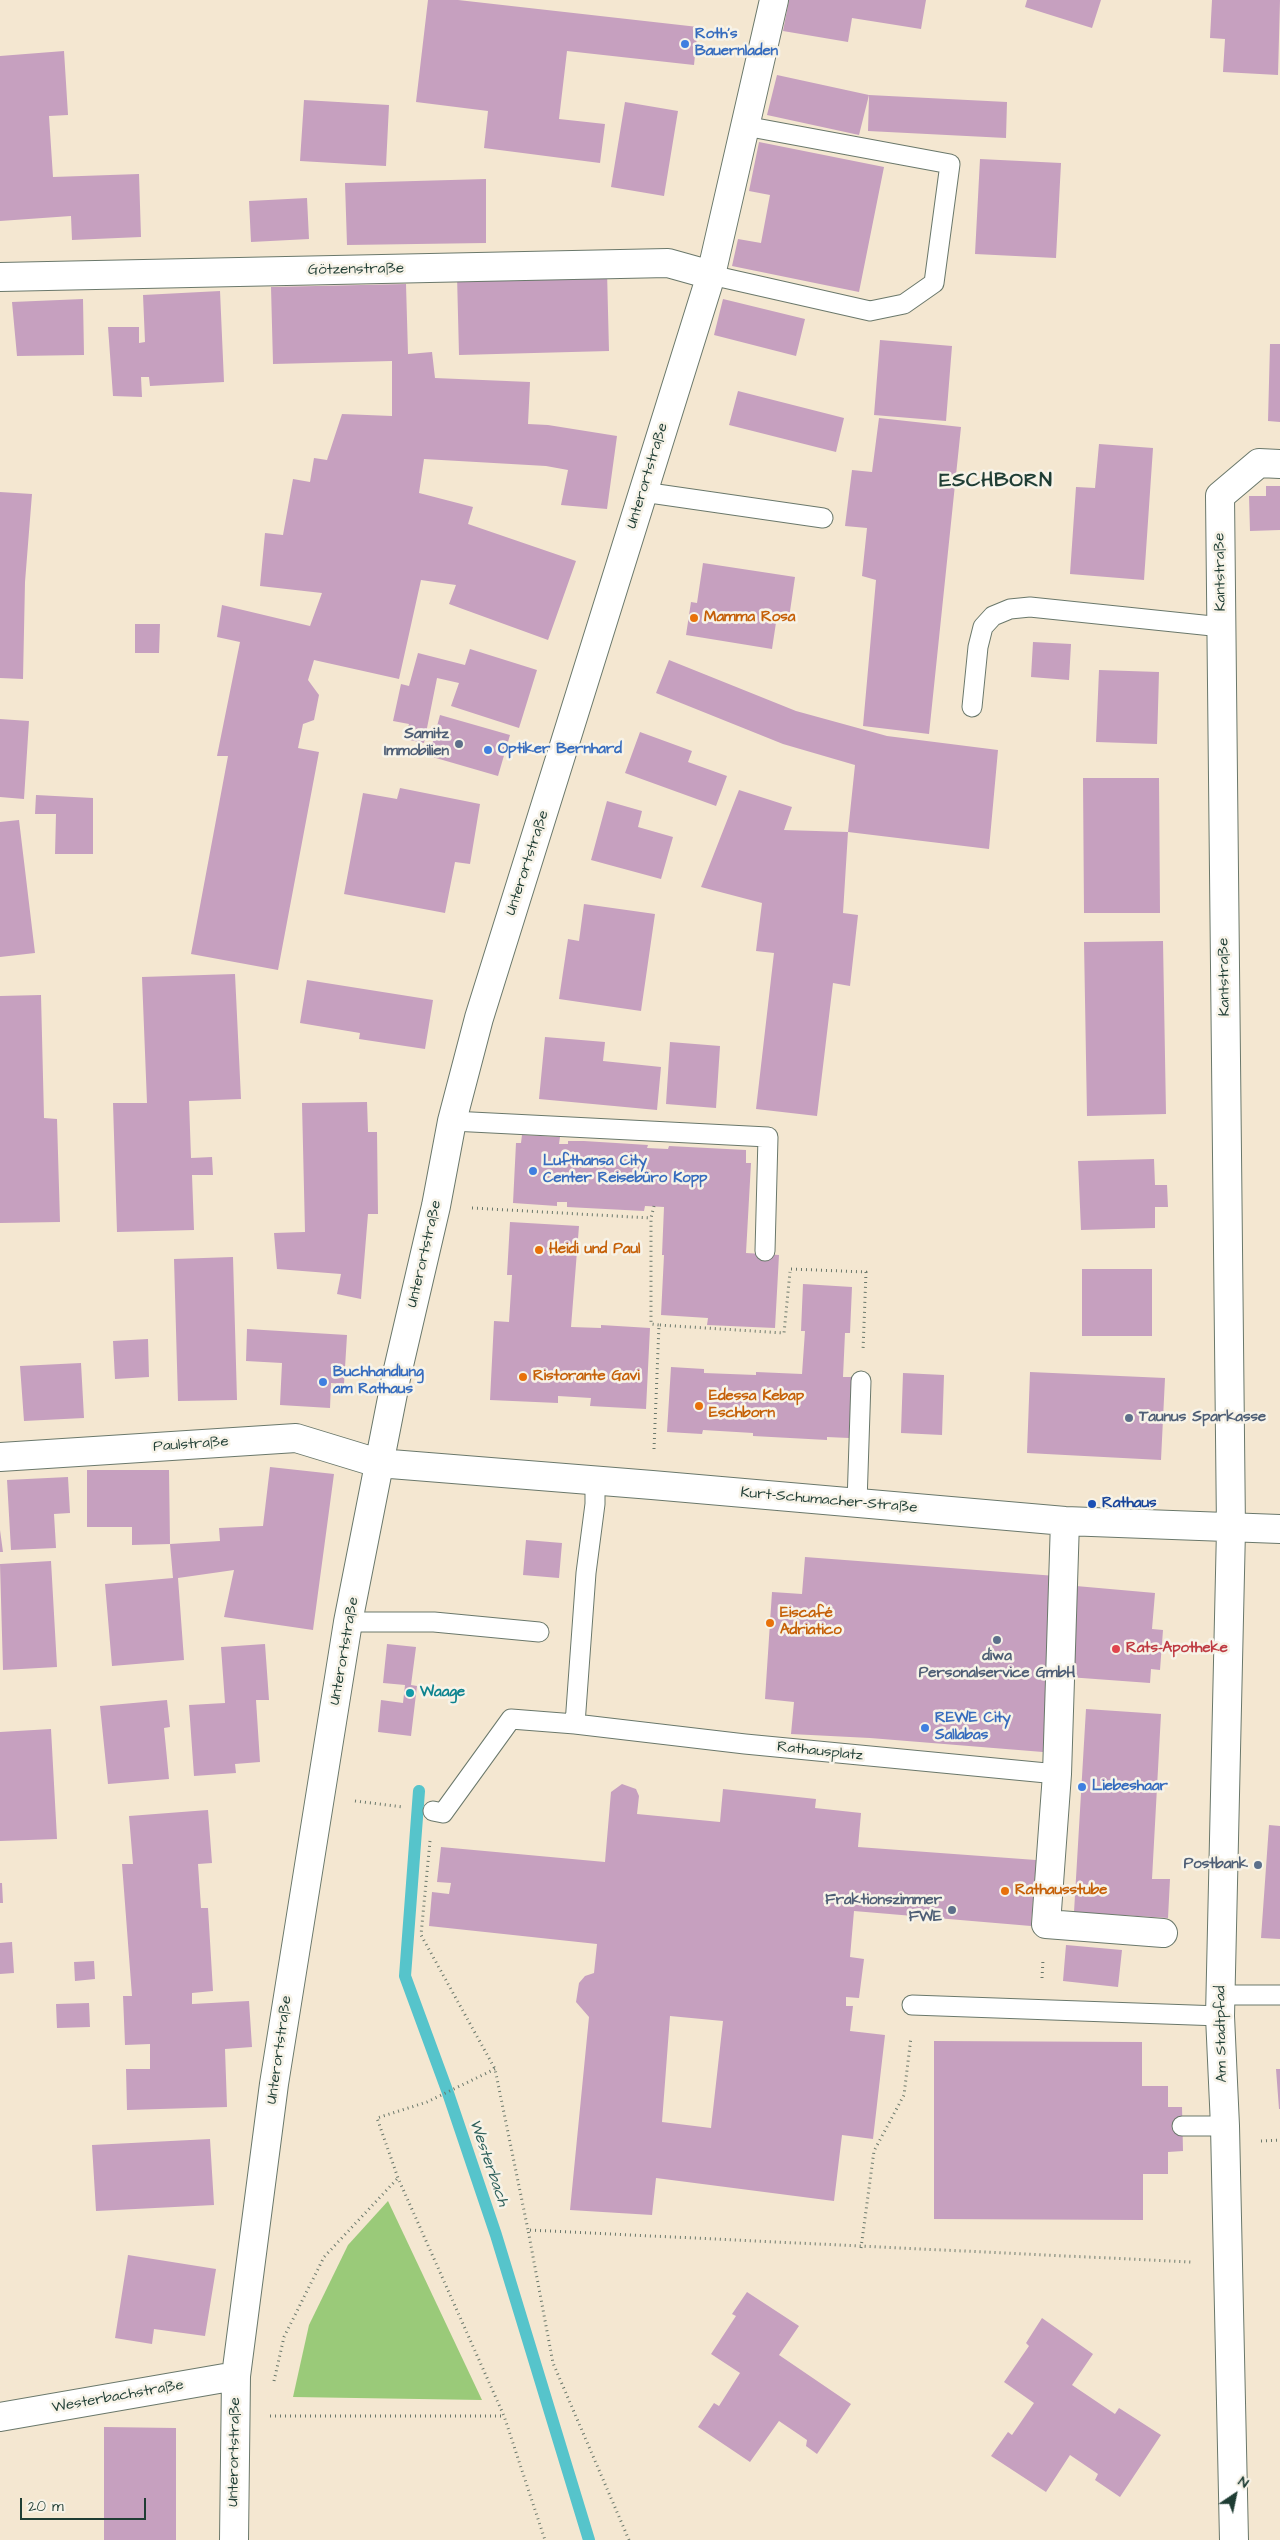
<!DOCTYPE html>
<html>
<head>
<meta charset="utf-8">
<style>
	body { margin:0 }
	#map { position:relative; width:1280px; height:2540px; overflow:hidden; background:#f4e7d1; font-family:"Architects Daughter",sans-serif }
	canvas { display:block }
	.north { position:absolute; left:1210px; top:2470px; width:50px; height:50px; -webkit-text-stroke:4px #f7f3e8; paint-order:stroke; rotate:34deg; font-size:14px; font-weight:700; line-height:20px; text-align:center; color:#1f3d34 }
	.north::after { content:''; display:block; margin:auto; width:18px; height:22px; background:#1f3d34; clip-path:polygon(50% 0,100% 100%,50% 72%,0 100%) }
	.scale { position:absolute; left:20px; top:2498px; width:126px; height:22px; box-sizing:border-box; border:2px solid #1f3d34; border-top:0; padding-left:6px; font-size:15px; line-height:18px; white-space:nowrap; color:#1f3d34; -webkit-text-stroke:4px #f7f3e8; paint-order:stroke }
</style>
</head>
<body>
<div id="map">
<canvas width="1280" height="2540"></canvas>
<div class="north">N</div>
<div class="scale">20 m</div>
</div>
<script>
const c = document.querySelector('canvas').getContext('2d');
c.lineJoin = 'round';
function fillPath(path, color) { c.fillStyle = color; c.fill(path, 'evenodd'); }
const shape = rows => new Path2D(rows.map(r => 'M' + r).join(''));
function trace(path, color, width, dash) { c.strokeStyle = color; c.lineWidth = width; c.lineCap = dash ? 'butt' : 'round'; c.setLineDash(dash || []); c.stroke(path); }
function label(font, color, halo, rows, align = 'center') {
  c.font = font + ' "Architects Daughter",sans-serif'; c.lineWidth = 5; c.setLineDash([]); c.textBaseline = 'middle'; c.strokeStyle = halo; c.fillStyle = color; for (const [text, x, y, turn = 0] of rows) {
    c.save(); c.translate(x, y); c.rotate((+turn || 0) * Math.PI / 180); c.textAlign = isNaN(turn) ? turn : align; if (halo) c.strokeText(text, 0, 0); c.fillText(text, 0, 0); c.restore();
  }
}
const green = shape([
	[388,2201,482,2400,293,2397,309,2325,348,2245]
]);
const stream = shape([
	[419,1791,405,1976,448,2093,496,2235,589,2540]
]);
const building = shape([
	[428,0,458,0,698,27,694,65,567,51,559,119,605,124,600,163,484,148,488,111,416,102],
	[789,0,926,0,921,29,852,18,848,42,783,31],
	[1027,0,1101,0,1092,28,1025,7],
	[1212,0,1280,0,1278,75,1223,72,1225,39,1210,38],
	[64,51,68,115,49,116,53,177,139,174,141,237,72,240,71,216,0,221,0,56],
	[777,75,869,95,859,135,767,115],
	[869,95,1007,102,1006,138,868,131],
	[304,100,389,105,386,166,300,161],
	[625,102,678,111,664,196,611,187],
	[759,142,884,167,859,292,732,266,738,239,761,243,770,195,749,191],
	[980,159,1061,163,1056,258,975,254],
	[486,179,486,243,347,245,345,183],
	[307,198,309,239,251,242,249,201],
	[607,271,609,351,459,355,457,275],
	[406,284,408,354,432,352,435,378,530,382,528,424,548,425,617,436,607,509,561,505,568,470,546,466,424,459,419,493,473,507,468,524,576,561,548,640,449,604,456,585,421,580,399,679,314,660,308,680,319,695,314,720,303,724,298,748,319,752,278,970,191,954,228,756,217,756,240,642,217,637,222,605,310,626,322,593,260,586,265,533,283,535,293,479,310,482,314,458,327,460,342,414,392,416,392,361,273,364,271,287],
	[220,291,224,382,150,386,149,377,141,377,142,397,113,396,108,327,139,327,139,343,145,342,143,295],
	[83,299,84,355,17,356,12,302],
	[723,299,805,319,796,356,714,335],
	[880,340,952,346,946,421,874,415],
	[1270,344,1280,344,1280,422,1268,421],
	[738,391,844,418,836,452,729,425],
	[879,418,961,427,929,734,863,726,876,580,862,576,867,528,845,526,852,470,872,472],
	[1099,444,1153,448,1144,580,1070,574,1076,487,1095,488],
	[1266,486,1280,486,1280,530,1250,531,1249,496,1266,496],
	[0,492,32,494,25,582,23,679,0,678],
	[703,563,795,577,789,618,777,616,772,649,686,635,691,602,697,603],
	[135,624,160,624,159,653,135,653],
	[1033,642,1071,644,1069,680,1031,677],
	[470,649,537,670,519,728,451,706,459,683,437,678,424,743,405,739,409,724,393,721,401,684,409,686,418,653,465,665],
	[669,660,796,711,887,736,998,750,989,849,848,832,855,765,783,744,656,693],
	[1099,670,1159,672,1157,744,1096,742],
	[440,715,510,735,498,776,429,756],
	[0,719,29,721,24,799,0,797],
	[640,732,692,751,688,762,727,776,716,806,625,773],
	[1083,778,1159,778,1160,913,1084,913],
	[400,788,480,804,470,864,455,862,445,913,344,894,363,793,397,799],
	[739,790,792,807,784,830,848,832,843,913,858,915,850,986,833,983,817,1116,756,1109,774,953,756,951,762,903,701,887],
	[36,795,93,798,93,854,55,854,56,814,35,814],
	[607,801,642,811,638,827,673,837,661,879,591,860],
	[19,820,35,953,0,957,0,822],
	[584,904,655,914,641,1011,559,999,568,939,579,941],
	[1163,941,1166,1114,1087,1116,1084,942],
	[235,974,241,1099,189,1101,191,1158,212,1157,213,1175,192,1175,194,1230,117,1232,113,1103,147,1103,142,977],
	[307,980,433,1000,425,1049,359,1039,360,1033,300,1023],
	[41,995,44,1118,57,1119,60,1222,0,1223,0,996],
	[545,1037,605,1042,603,1061,661,1067,657,1110,539,1099],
	[670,1042,720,1046,716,1108,666,1104],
	[367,1102,368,1132,377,1132,378,1214,368,1214,361,1299,337,1294,341,1274,277,1269,274,1233,305,1232,302,1103],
	[522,1135,560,1137,559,1144,568,1144,568,1141,584,1141,648,1145,647,1148,668,1149,669,1146,746,1150,746,1163,751,1163,746,1253,779,1255,775,1328,707,1325,708,1318,661,1315,664,1255,662,1255,664,1207,645,1206,644,1211,567,1207,567,1202,557,1202,557,1206,513,1203,516,1143,521,1143],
	[1154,1159,1155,1185,1167,1185,1168,1207,1155,1207,1155,1228,1081,1230,1078,1161],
	[510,1222,579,1226,571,1327,601,1328,601,1325,650,1328,646,1409,590,1406,591,1398,558,1396,558,1403,490,1400,494,1321,509,1322,512,1275,507,1275],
	[233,1257,237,1400,178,1401,174,1259],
	[1082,1269,1152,1269,1152,1336,1082,1336],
	[803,1284,852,1287,850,1333,845,1333,843,1377,852,1377,849,1438,827,1437,827,1440,753,1436,753,1433,703,1430,702,1434,667,1432,671,1367,704,1369,704,1373,756,1375,756,1372,802,1374,805,1331,801,1331],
	[247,1329,347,1335,344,1384,331,1383,330,1408,280,1405,282,1363,246,1361],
	[148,1339,149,1377,115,1379,113,1341],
	[81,1363,84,1418,24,1421,20,1366],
	[1030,1372,1165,1378,1161,1460,1027,1453],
	[903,1373,944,1375,942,1435,901,1433],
	[270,1467,334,1474,313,1630,224,1617,234,1570,178,1578,184,1660,112,1666,105,1584,173,1578,170,1544,220,1541,219,1528,263,1526],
	[87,1470,169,1470,170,1544,132,1545,132,1527,87,1527],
	[68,1477,70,1513,54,1514,56,1548,11,1550,7,1480],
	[0,1530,3,1552,0,1552],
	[526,1540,562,1543,559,1578,523,1575],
	[805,1557,1056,1576,1043,1752,870,1738,791,1734,794,1702,765,1699,772,1592,802,1594],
	[51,1561,57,1667,3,1670,0,1564],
	[1076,1586,1155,1593,1152,1629,1163,1630,1160,1670,1151,1669,1150,1683,1068,1677],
	[265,1644,269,1700,256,1700,260,1762,235,1764,236,1773,194,1776,189,1705,225,1703,221,1647],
	[387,1644,416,1647,411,1685,417,1686,411,1736,378,1732,381,1700,403,1703,405,1685,383,1683],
	[167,1700,170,1727,164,1728,169,1779,108,1784,100,1706],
	[1086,1709,1161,1714,1152,1879,1170,1879,1168,1918,1074,1912],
	[51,1729,57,1839,0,1841,0,1732],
	[622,1784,636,1789,639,1796,637,1814,720,1822,723,1789,816,1799,815,1808,861,1813,858,1847,1036,1860,1031,1926,854,1911,850,1957,864,1959,859,1998,846,1997,846,2006,853,2006,850,2031,885,2035,873,2139,842,2135,834,2201,656,2178,652,2215,570,2210,589,2017,576,2002,579,1983,585,1976,594,1973,597,1944,429,1926,432,1892,449,1894,451,1883,437,1882,441,1847,605,1862,611,1792],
	[670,2016,723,2021,711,2128,662,2122],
	[208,1810,212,1863,198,1864,201,1908,208,1908,213,1991,192,1993,192,2004,249,2001,252,2047,225,2049,227,2107,127,2110,126,2069,150,2069,150,2044,125,2045,123,1996,132,1996,122,1864,133,1864,129,1816],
	[1269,1825,1280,1826,1280,1939,1261,1938],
	[0,1883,2,1883,3,1903,0,1903],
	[12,1942,14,1973,0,1974,0,1943],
	[1066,1945,1122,1950,1118,1987,1063,1981],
	[94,1961,95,1979,75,1981,74,1962],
	[89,2003,90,2027,57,2028,56,2004],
	[934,2041,1142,2042,1142,2086,1168,2086,1168,2107,1182,2107,1183,2151,1168,2152,1168,2174,1143,2174,1143,2220,934,2219],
	[1276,2069,1280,2069,1280,2109,1279,2109],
	[210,2139,214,2205,96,2211,92,2145],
	[128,2255,216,2269,205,2336,154,2329,152,2344,115,2338],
	[747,2292,799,2326,779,2355,851,2404,817,2454,806,2446,807,2440,779,2421,750,2462,698,2427,714,2403,719,2406,740,2373,711,2354,736,2316,732,2314],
	[1042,2318,1093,2354,1072,2385,1115,2414,1119,2408,1161,2435,1120,2497,1095,2480,1098,2474,1070,2455,1046,2492,991,2456,1008,2432,1012,2435,1034,2403,1004,2382,1029,2346,1026,2343],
	[104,2427,176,2428,176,2540,104,2540]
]);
const path = shape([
	[654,1206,651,1218,651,1324,659,1325],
	[472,1208,651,1218],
	[791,1269,866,1272,863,1351],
	[654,1449,659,1325,784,1333,790,1272],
	[355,1801,403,1807],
	[430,1841,421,1935,495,2069,528,2230],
	[1042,1978,1043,1960],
	[495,2069,427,2102,377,2118,398,2178,504,2416,545,2540],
	[1261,2141,1280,2140],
	[861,2248,874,2151,904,2095,911,2037],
	[274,2381,284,2337,324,2257,398,2178],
	[270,2416,504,2416],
	[629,2540,553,2363,528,2230,1191,2262]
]);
const lane = shape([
	[711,275,870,311,904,304,934,283,950,164,745,126],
	[643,492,823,518],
	[972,707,978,647,983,627,993,616,1010,609,1030,607,1222,627],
	[452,1121,768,1137,765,1251],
	[595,1481,595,1504,586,1573,575,1724,745,1744,1057,1774],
	[857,1503,861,1381],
	[348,1622,434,1622,539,1632],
	[433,1811,443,1813,511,1719,575,1724],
	[1221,1995,1280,1995],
	[912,2005,1220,2016],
	[1182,2126,1225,2126]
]);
const street = shape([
	[0,277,668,263,711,275],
	[0,1457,296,1438,378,1463,652,1485,1065,1521,1280,1529],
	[1065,1521,1057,1774,1046,1924,1163,1933],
	[0,2417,236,2376],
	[234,2540,236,2376,274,2084,348,1622,396,1378,436,1206,452,1121,479,1018,711,275,774,0],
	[1234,2540,1225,2126,1220,2016,1231,1529,1220,496,1259,463,1280,464]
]);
const markers = [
	[685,44,5,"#3f7fe0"],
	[694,618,5,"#e8710a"],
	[459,744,5,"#5c6f8a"],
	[488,750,5,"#3f7fe0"],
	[533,1171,5,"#3f7fe0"],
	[539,1250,5,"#e8710a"],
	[523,1377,5,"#e8710a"],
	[323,1382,5,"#3f7fe0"],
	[699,1406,5,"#e8710a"],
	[1129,1418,5,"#5c6f8a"],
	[1092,1504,5,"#1a4fb4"],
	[770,1623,5,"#e8710a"],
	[997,1640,5,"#5c6f8a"],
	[1116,1649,5,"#e0444e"],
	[410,1693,5,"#0f9aa8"],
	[925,1728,5,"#3f7fe0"],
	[1082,1787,5,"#3f7fe0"],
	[1258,1865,5,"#5c6f8a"],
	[1005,1891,5,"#e8710a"],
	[952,1910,5,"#5c6f8a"]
];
const shopNames = [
	["Roth's",695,35],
	["Bauernladen",695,52],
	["Optiker Bernhard",498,750],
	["Lufthansa City",543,1162],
	["Center Reisebüro Kopp",543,1179],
	["Buchhandlung",333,1373],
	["am Rathaus",333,1390],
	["REWE City",935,1719],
	["Sallabas",935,1736],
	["Liebeshaar",1092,1787]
];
const streetNames = [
	["Götzenstraße",356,270,-1],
	["Unterortstraße",648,476,-73],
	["Kantstraße",1221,572,-91],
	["Unterortstraße",528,863,-72],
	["Kantstraße",1225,977,-91],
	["Unterortstraße",425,1254,-77],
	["Paulstraße",191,1445,-4],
	["Kurt-Schumacher-Straße",829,1501,5],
	["Unterortstraße",345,1651,-80],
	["Rathausplatz",820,1752,6],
	["Am Stadtpfad",1222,2034,-91],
	["Unterortstraße",280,2050,-82],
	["Westerbachstraße",118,2397,-10],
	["Unterortstraße",235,2452,-89]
];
const foodNames = [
	["Mamma Rosa",704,618],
	["Heidi und Paul",549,1250],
	["Ristorante Gavi",533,1377],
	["Edessa Kebap",709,1397],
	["Eschborn",709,1414],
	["Eiscafé",780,1614],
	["Adriatico",780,1631],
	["Rathausstube",1015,1891]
];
const serviceNames = [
	["Samitz",449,735],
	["Immobilien",449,752],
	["Taunus Sparkasse",1139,1418,"left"],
	["diwa",997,1657,"center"],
	["Personalservice GmbH",997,1674,"center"],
	["Postbank",1248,1865],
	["Fraktionszimmer",942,1901],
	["FWE",942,1918]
];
const transitNames = [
	["Rathaus",1102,1504]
];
const healthNames = [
	["Rats-Apotheke",1126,1649]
];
const cultureNames = [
	["Waage",420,1693]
];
const waterNames = [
	["Westerbach",488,2163,71]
];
const districtNames = [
	["ESCHBORN",996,482]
];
fillPath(green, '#9aca79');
trace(stream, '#56c4cb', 12);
fillPath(building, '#c6a0bf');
trace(lane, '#6a786b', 21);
trace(street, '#6a786b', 30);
trace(path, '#6a786b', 3, [1, 4]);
trace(lane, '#fff', 19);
trace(street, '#fff', 28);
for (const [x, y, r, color] of markers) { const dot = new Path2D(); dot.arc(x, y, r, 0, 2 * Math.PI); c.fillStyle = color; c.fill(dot); trace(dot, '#f7f3e8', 2); }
label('bold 15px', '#366cbe', '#f7f3e8', shopNames, 'left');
label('15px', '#1f3d34', '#f7f3e8', streetNames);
label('bold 15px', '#c56008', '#f7f3e8', foodNames, 'left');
label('bold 15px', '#4e5e75', '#f7f3e8', serviceNames, 'right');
label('bold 15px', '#164399', '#f7f3e8', transitNames, 'left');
label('bold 15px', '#be3a42', '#f7f3e8', healthNames, 'left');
label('bold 15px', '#0d838f', '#f7f3e8', cultureNames, 'left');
label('italic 16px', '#2d5f5a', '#f7f3e8', waterNames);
c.letterSpacing = '1px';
label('bold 20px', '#1f3d34', '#f7f3e8', districtNames);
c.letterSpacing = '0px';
</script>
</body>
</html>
